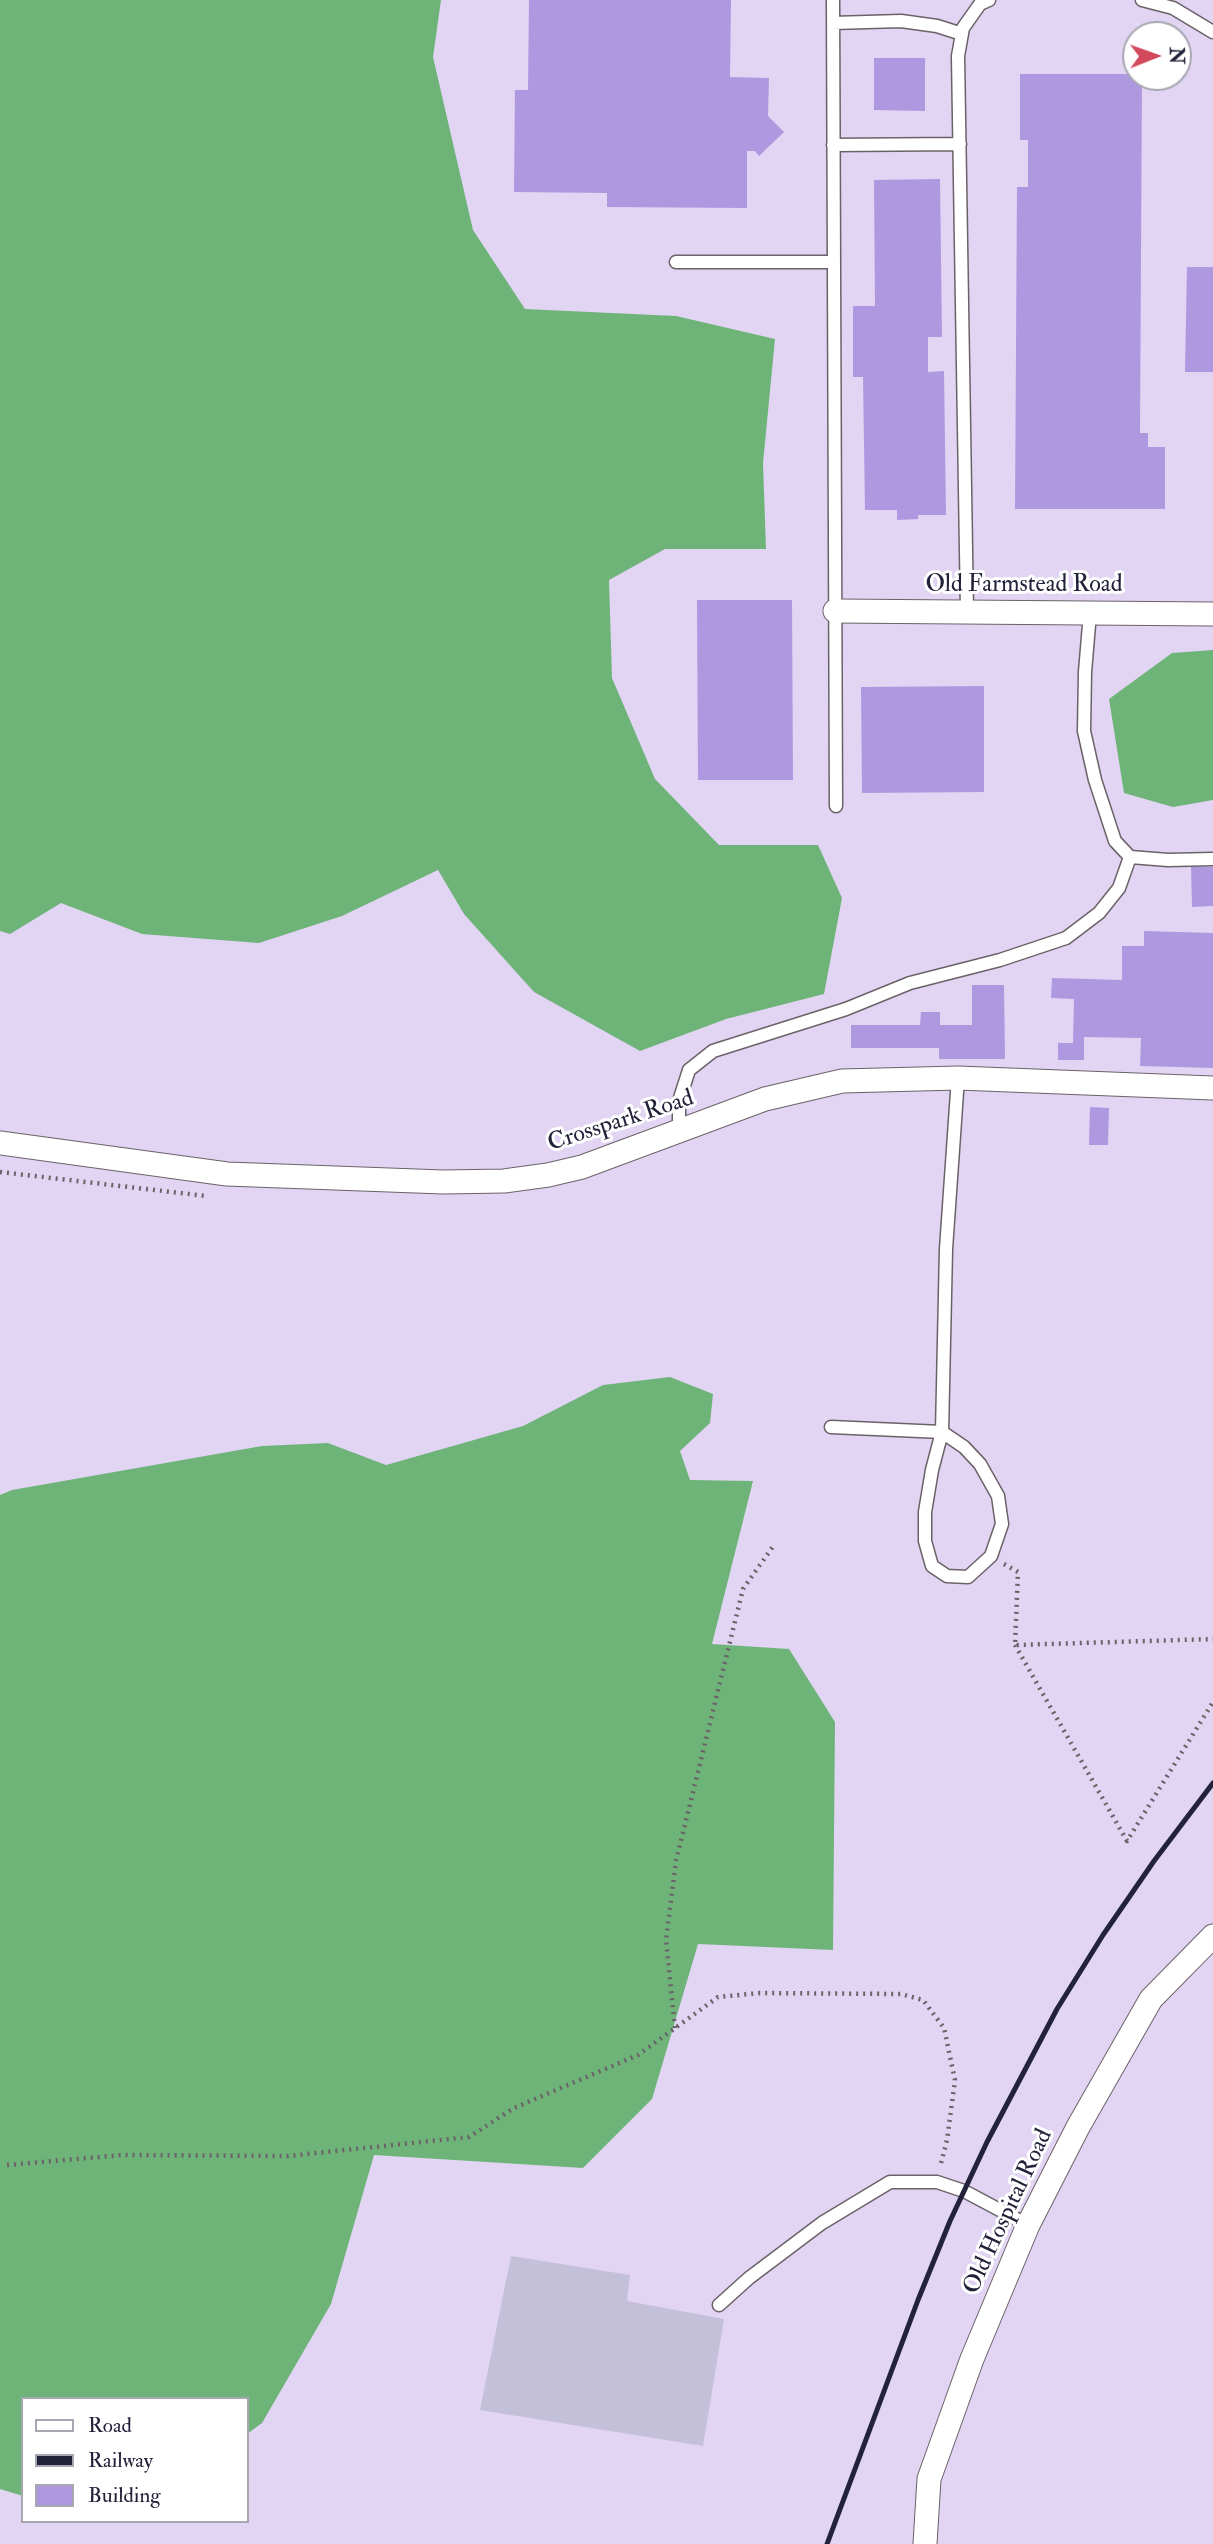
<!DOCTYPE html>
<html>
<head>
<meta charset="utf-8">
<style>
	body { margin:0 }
	#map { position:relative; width:1213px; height:2544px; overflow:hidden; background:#f3d9bb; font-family:"IM FELL Double Pica",serif }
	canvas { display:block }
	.legend { position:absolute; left:21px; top:2397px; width:228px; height:126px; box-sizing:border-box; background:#fff; border:2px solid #a7a7b1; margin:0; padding:9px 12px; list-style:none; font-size:21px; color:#22223b }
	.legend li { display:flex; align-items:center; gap:14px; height:35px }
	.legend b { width:35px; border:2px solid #a7a7b1 }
	.north { position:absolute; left:1122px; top:21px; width:70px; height:70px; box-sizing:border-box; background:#fff; border:2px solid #a7a7b1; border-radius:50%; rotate:89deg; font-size:19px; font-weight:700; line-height:28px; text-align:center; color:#22223b }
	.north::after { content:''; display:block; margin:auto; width:24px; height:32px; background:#d1495b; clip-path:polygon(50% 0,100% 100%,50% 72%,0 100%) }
</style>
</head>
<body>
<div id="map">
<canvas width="1213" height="2544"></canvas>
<ul class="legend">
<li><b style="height:9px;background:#fff"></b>Road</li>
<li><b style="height:9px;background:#22223b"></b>Railway</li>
<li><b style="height:19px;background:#ae98e0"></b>Building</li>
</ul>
<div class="north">N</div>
</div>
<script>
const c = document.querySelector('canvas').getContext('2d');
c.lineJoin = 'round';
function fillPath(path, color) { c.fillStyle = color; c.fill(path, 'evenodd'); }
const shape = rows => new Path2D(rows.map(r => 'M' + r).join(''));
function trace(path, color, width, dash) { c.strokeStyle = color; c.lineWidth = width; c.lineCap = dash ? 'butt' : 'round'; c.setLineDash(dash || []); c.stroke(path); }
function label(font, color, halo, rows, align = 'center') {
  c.font = font + ' "IM FELL Double Pica",serif'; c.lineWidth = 6; c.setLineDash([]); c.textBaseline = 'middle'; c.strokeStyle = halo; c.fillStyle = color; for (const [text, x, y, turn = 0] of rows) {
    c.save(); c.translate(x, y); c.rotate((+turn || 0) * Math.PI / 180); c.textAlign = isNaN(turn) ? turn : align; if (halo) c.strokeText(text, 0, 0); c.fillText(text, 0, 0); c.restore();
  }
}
const built = shape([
	[0,0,1213,0,1213,2544,0,2544],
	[1136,35,1178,35,1178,77,1136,77],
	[23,2399,247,2399,247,2521,23,2521]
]);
const industrial = shape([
	[511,2256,630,2275,627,2301,724,2319,703,2446,480,2410]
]);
const forest = shape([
	[0,0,441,0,433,57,473,230,525,309,676,316,775,339,763,463,766,549,665,549,609,580,612,678,655,779,719,845,818,845,842,898,824,994,726,1019,640,1051,534,992,464,914,438,870,342,916,259,943,142,934,61,903,10,934,0,931],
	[1213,650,1213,800,1173,807,1124,793,1109,699,1172,653],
	[670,1377,713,1394,710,1423,680,1451,690,1480,753,1481,712,1644,789,1649,835,1722,833,1950,698,1944,652,2099,583,2168,374,2155,331,2304,262,2423,247,2434,247,2399,23,2399,23,2496,0,2489,0,1495,12,1490,262,1446,328,1443,386,1465,523,1426,603,1385]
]);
const building = shape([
	[529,0,731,0,730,77,769,78,768,116,784,132,759,156,755,151,747,151,747,208,607,207,607,193,514,192,515,90,528,90],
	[874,58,925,58,925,111,874,110],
	[1020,74,1136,74,1136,77,1142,77,1140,433,1148,433,1148,447,1165,447,1165,509,1015,509,1017,187,1028,187,1028,140,1020,140],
	[940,179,942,337,928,337,928,372,944,371,946,515,918,515,918,519,897,520,897,510,865,510,863,377,853,377,853,306,875,306,874,180],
	[1187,267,1213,267,1213,372,1185,372],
	[697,600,792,600,793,780,698,780],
	[984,686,984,792,862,793,861,687],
	[1191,867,1213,867,1213,906,1192,907],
	[1144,931,1213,933,1213,1068,1140,1066,1141,1038,1084,1037,1084,1060,1058,1060,1058,1043,1073,1043,1074,999,1051,998,1052,978,1122,980,1122,946,1144,946],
	[972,985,1004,985,1005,1059,939,1059,939,1048,851,1048,851,1025,920,1025,921,1012,940,1012,940,1025,972,1025],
	[1090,1107,1109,1108,1108,1145,1089,1145]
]);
const path = shape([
	[0,1172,206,1196],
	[1004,1564,1018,1572,1015,1645,1213,1639],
	[1015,1645,1127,1841,1213,1702],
	[675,2028,666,1940,676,1861,743,1589,774,1545],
	[7,2165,122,2155,288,2156,469,2137,514,2108,638,2055,718,1997,760,1993,901,1994,923,2000,944,2028,955,2080,947,2140,940,2167]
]);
const lane = shape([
	[833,0,836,806],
	[1142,0,1173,8,1213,32],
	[833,23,901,21,937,26,962,34],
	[833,145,960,144],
	[676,262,834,262],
	[967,612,958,56,963,28,980,4,989,0],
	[1090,613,1085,672,1084,731,1095,780,1115,841,1130,857,1168,860,1213,859],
	[679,1132,679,1101,689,1070,713,1051,846,1009,910,983,1000,960,1066,938,1099,913,1119,888,1130,857],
	[831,1427,942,1432,964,1447,980,1464,998,1496,1002,1524,991,1556,968,1577,947,1576,932,1566,925,1541,925,1512,932,1470,942,1432,946,1249,958,1078],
	[719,2305,749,2278,822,2223,890,2182,937,2182,964,2191,1028,2225]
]);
const street = shape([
	[835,611,1213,614],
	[0,1143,227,1174,443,1182,504,1181,548,1175,582,1167,765,1099,842,1081,958,1078,1213,1088],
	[925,2544,929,2479,972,2359,1028,2225,1078,2127,1151,1999,1213,1936]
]);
const rail = shape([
	[827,2544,918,2300,950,2221,987,2142,1057,2009,1103,1935,1154,1861,1213,1783]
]);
const streetNames = [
	["Old Farmstead Road",1024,586],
	["Crosspark Road",621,1122,-18],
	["Old Hospital Road",1009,2212,-65]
];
fillPath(built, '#e2d4f3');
fillPath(industrial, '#c5c0da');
fillPath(forest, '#6eb479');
fillPath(building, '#ae98e0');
trace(lane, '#6b6268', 15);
trace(street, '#6b6268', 25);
trace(path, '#6b6268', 4.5, [2, 5]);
trace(lane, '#fff', 12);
trace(street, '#fff', 23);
trace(rail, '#22223b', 5);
label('24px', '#22223b', '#fff', streetNames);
</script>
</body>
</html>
